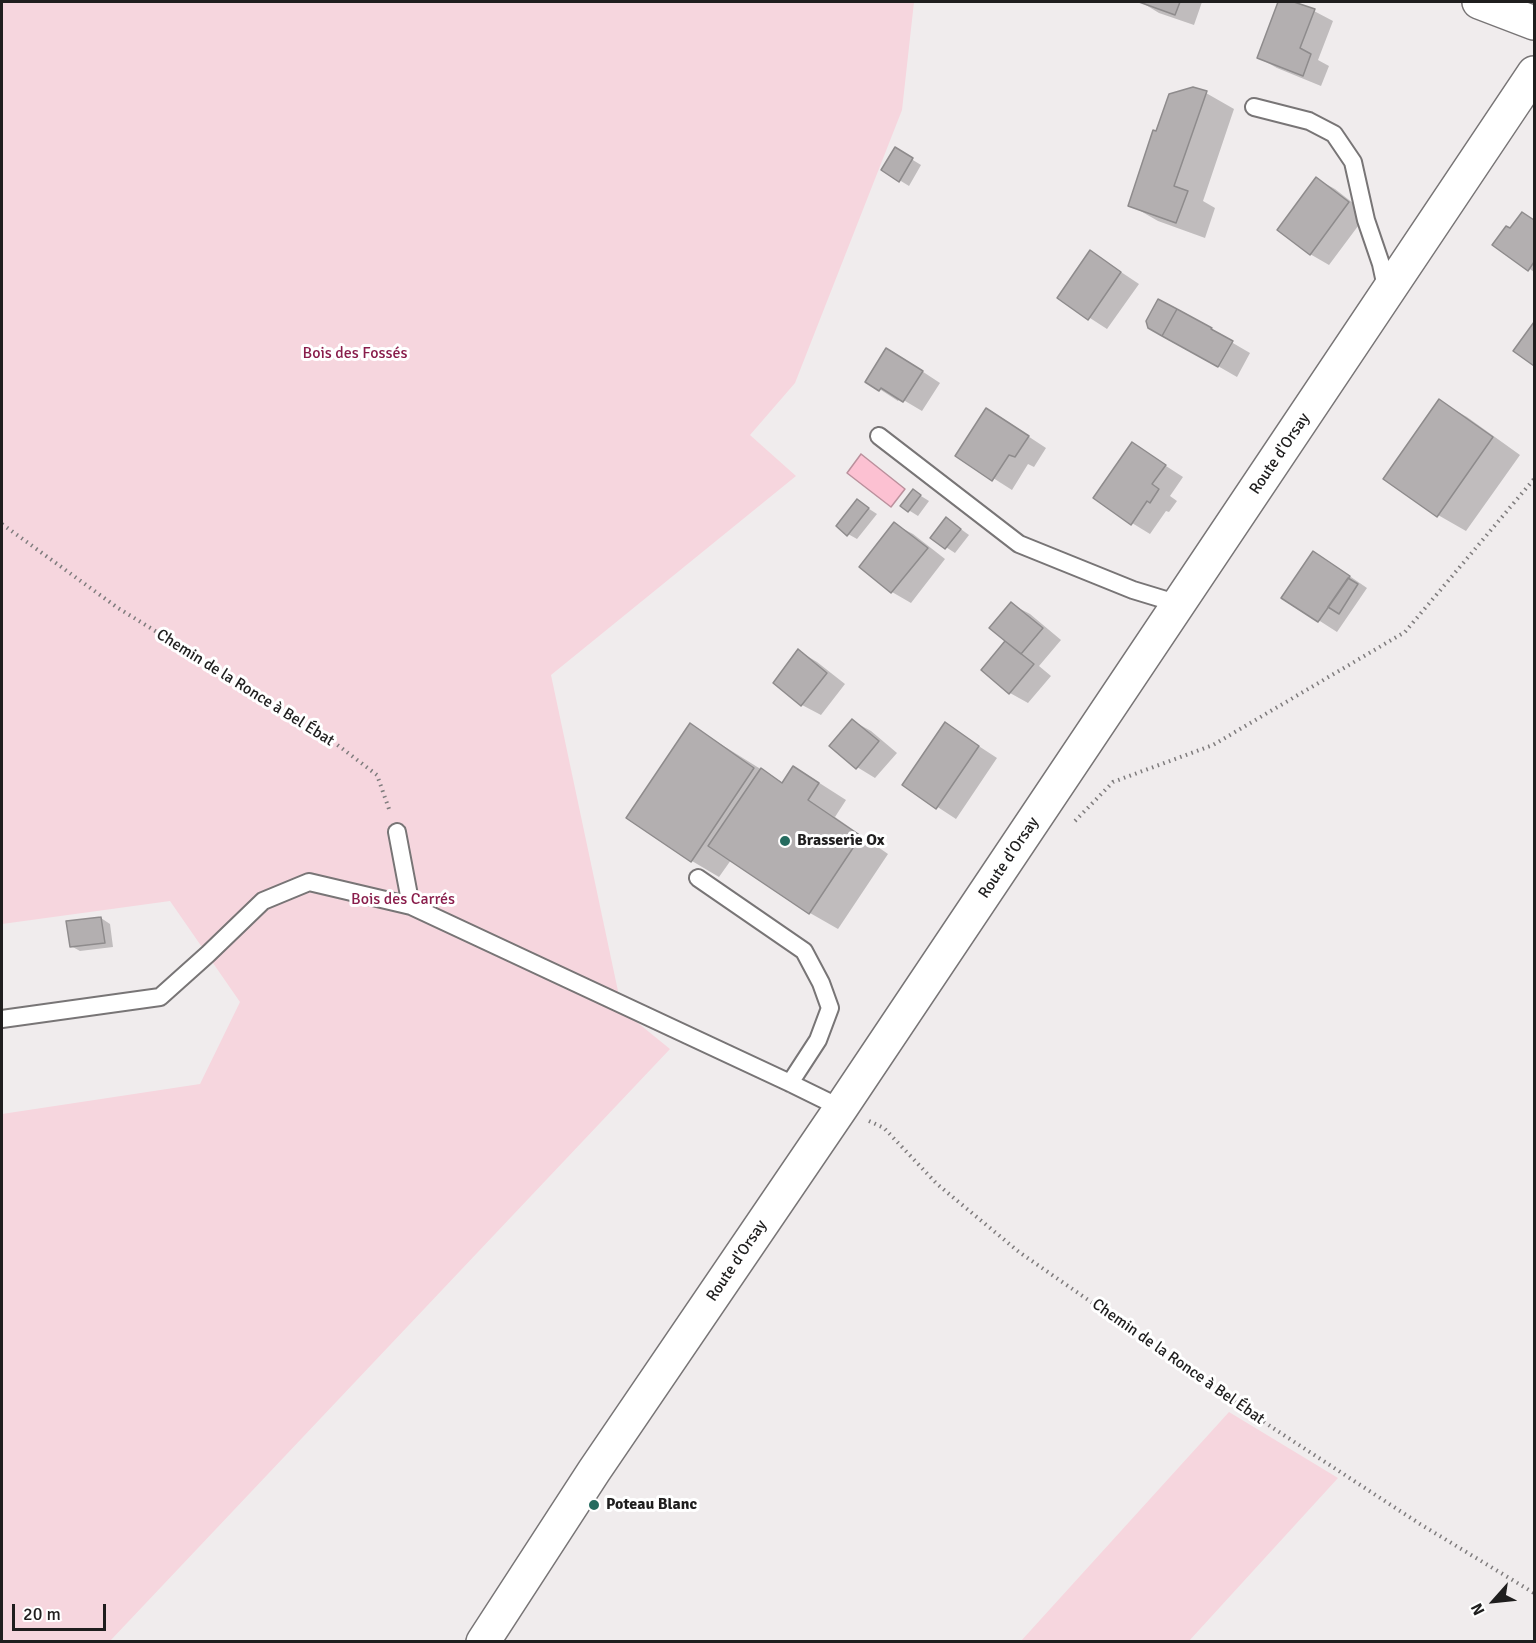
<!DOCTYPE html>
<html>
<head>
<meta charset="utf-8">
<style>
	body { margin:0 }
	#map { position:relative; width:1536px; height:1643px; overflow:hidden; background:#f0eced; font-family:Signika,sans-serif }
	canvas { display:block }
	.frame { position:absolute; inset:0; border:3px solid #1f1e1e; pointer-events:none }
	.north { position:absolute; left:1464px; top:1571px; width:60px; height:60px; -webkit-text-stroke:4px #fff; paint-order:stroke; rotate:243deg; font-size:16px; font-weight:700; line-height:24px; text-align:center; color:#1f1e1e }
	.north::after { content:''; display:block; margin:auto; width:21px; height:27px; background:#1f1e1e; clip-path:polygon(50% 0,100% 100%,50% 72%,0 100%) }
	.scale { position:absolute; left:12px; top:1604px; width:94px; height:27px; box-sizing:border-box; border:3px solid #1f1e1e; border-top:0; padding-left:8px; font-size:18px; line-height:21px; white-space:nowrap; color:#1f1e1e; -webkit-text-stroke:4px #fff; paint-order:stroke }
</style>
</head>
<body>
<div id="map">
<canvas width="1536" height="1643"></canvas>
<div class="frame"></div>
<div class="north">N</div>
<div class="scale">20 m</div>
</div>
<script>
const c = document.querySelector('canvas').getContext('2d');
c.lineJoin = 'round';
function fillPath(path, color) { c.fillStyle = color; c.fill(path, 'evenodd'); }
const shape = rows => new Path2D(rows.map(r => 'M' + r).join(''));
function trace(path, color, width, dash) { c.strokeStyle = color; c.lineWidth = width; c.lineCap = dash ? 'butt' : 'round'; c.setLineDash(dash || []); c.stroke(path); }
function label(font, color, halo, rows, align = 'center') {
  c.font = font + ' Signika,sans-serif'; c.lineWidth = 6; c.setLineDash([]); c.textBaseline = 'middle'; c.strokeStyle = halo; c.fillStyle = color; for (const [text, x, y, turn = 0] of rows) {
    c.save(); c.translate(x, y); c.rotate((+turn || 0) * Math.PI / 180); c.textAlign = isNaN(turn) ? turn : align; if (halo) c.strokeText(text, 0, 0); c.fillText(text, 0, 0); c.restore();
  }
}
const green = shape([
	[2,2,914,2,902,110,795,383,750,435,796,476,551,675,622,1010,670,1049,110,1641,2,1642,2,1114,200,1084,240,1002,170,901,2,924],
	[1229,1412,1338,1478,1189,1641,1021,1641]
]);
const water = shape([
	[861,454,905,489,891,507,847,473,861,454]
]);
const shadow = shape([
	[1141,2,1202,2,1194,25,1159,13],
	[1280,2,1290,2,1314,11,1333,21,1318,60,1329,66,1321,86,1277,68,1259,58],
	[1206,93,1234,109,1203,201,1215,208,1205,238,1158,221,1130,205],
	[895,149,921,165,909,186,883,170],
	[1317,179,1335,189,1367,214,1329,265,1310,254],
	[1523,214,1534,221,1534,272,1495,245,1511,230],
	[1091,252,1139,284,1107,329,1059,298],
	[1178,311,1250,353,1237,377,1183,346],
	[1534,324,1534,364,1516,350],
	[905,360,940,383,922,411,900,398,898,401,867,381],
	[1439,401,1467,417,1520,455,1466,531,1438,515],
	[1005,421,1046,448,1034,467,1028,464,1012,490,957,455],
	[1132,444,1183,477,1170,496,1177,501,1169,512,1166,511,1150,534,1132,523],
	[913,491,929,501,918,516,902,506],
	[857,501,877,514,857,539,848,534],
	[947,519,969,535,955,553,932,538],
	[894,524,913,534,945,559,911,603,892,592,861,566],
	[1332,564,1367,588,1337,632,1284,598],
	[1011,604,1030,614,1061,640,1039,666,1051,676,1028,703,1010,693],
	[799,651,817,662,845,684,821,715,802,705,775,683],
	[853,721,871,731,897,753,875,778,857,767],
	[945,724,997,758,956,819,904,785],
	[690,725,783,783,794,768,821,784,846,800,835,817,888,854,838,929,810,913,731,860,719,877,692,861],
	[101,918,110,924,113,947,80,951,71,946]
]);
const building = shape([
	[1139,2,1180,2,1175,15,1139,2],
	[1278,2,1294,2,1315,9,1300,48,1311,54,1303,76,1257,58,1278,2],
	[1193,87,1207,91,1174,186,1188,191,1176,223,1128,206,1153,130,1156,131,1169,94,1193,87],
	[895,147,913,158,899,182,881,170,895,147],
	[1316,177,1349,202,1310,255,1277,230,1316,177],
	[1522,212,1534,220,1534,262,1528,271,1492,245,1506,226,1510,228,1522,212],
	[1090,250,1121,272,1088,320,1057,298,1090,250],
	[1158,299,1177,309,1162,336,1148,328,1146,321,1158,299],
	[1177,309,1212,328,1211,329,1233,341,1218,367,1162,336,1177,309],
	[1534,322,1534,366,1513,351,1534,322],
	[886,348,923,371,903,402,881,388,879,391,865,382,886,348],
	[1439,399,1493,437,1437,517,1383,479,1439,399],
	[986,408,1029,436,1015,457,1009,455,992,481,955,456,986,408],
	[1132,442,1166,465,1152,484,1159,489,1150,503,1147,501,1131,525,1093,498,1132,442],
	[913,489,921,495,908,512,900,506,913,489],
	[857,499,869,508,847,536,836,526,857,499],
	[946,517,961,529,945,549,930,538,946,517],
	[894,522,928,548,891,593,859,567,894,522],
	[1313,551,1350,576,1318,622,1281,598,1313,551],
	[1348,578,1358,584,1339,614,1328,607,1348,578],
	[1011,602,1043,628,1021,654,989,628,1011,602],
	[1005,641,1034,664,1009,694,981,670,1005,641],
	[798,649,827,673,801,706,773,683,798,649],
	[852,719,879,741,856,769,829,746,852,719],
	[945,722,979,746,936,809,902,785,945,722],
	[690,723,754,768,691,862,626,818,690,723],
	[793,766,819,783,808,800,861,836,809,914,708,846,761,768,782,783,793,766],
	[101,917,105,943,70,947,66,921,101,917]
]);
const path = shape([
	[2,524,118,608,327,737,377,775,389,809],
	[1075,821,1113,782,1213,745,1405,632,1534,479],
	[869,1121,884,1128,937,1184,1019,1252,1273,1428,1420,1524,1534,1593]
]);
const lane = shape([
	[1254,107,1309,121,1334,134,1353,162,1366,220,1381,264,1387,292],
	[879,436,1019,544,1133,590,1179,604],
	[397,832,411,906],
	[698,878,804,951,821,983,830,1008,818,1040,790,1083],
	[2,1019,160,997,208,954,263,901,309,882,411,906,790,1083,841,1108]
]);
const street = shape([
	[1479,2,1534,23]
]);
const secondary = shape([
	[483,1642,594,1471,841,1108,1534,73]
]);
const markers = [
	[785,841,6,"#256b5f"],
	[594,1505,6,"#256b5f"]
];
const parkNames = [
	["Bois des Fossés",355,354],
	["Bois des Carrés",403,900]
];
const streetNames = [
	["Route d'Orsay",1280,454,-56],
	["Chemin de la Ronce à Bel Ébat",245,688,32],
	["Route d'Orsay",1009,858,-56],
	["Route d'Orsay",737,1261,-56],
	["Chemin de la Ronce à Bel Ébat",1178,1362,35]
];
const poiNames = [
	["Brasserie Ox",797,841],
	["Poteau Blanc",606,1505]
];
fillPath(green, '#f6d6de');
fillPath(water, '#fcc1d2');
trace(water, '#ba909c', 1.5);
fillPath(shadow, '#0003');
fillPath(building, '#b3afb0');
trace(building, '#8e8b8c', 1.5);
trace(lane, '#787576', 20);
trace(street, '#787576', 36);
trace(secondary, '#787576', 36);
trace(path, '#7f7c7d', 4, [1.5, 4.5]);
trace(lane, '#fff', 16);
trace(street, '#fff', 33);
trace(secondary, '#fff', 33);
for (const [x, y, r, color] of markers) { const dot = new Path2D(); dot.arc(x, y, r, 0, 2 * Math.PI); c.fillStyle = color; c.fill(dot); trace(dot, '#fff', 2); }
label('16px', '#891d4b', '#fff', parkNames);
label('16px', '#1f1e1e', '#fff', streetNames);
label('bold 16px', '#1f1e1e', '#fff', poiNames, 'left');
</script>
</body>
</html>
